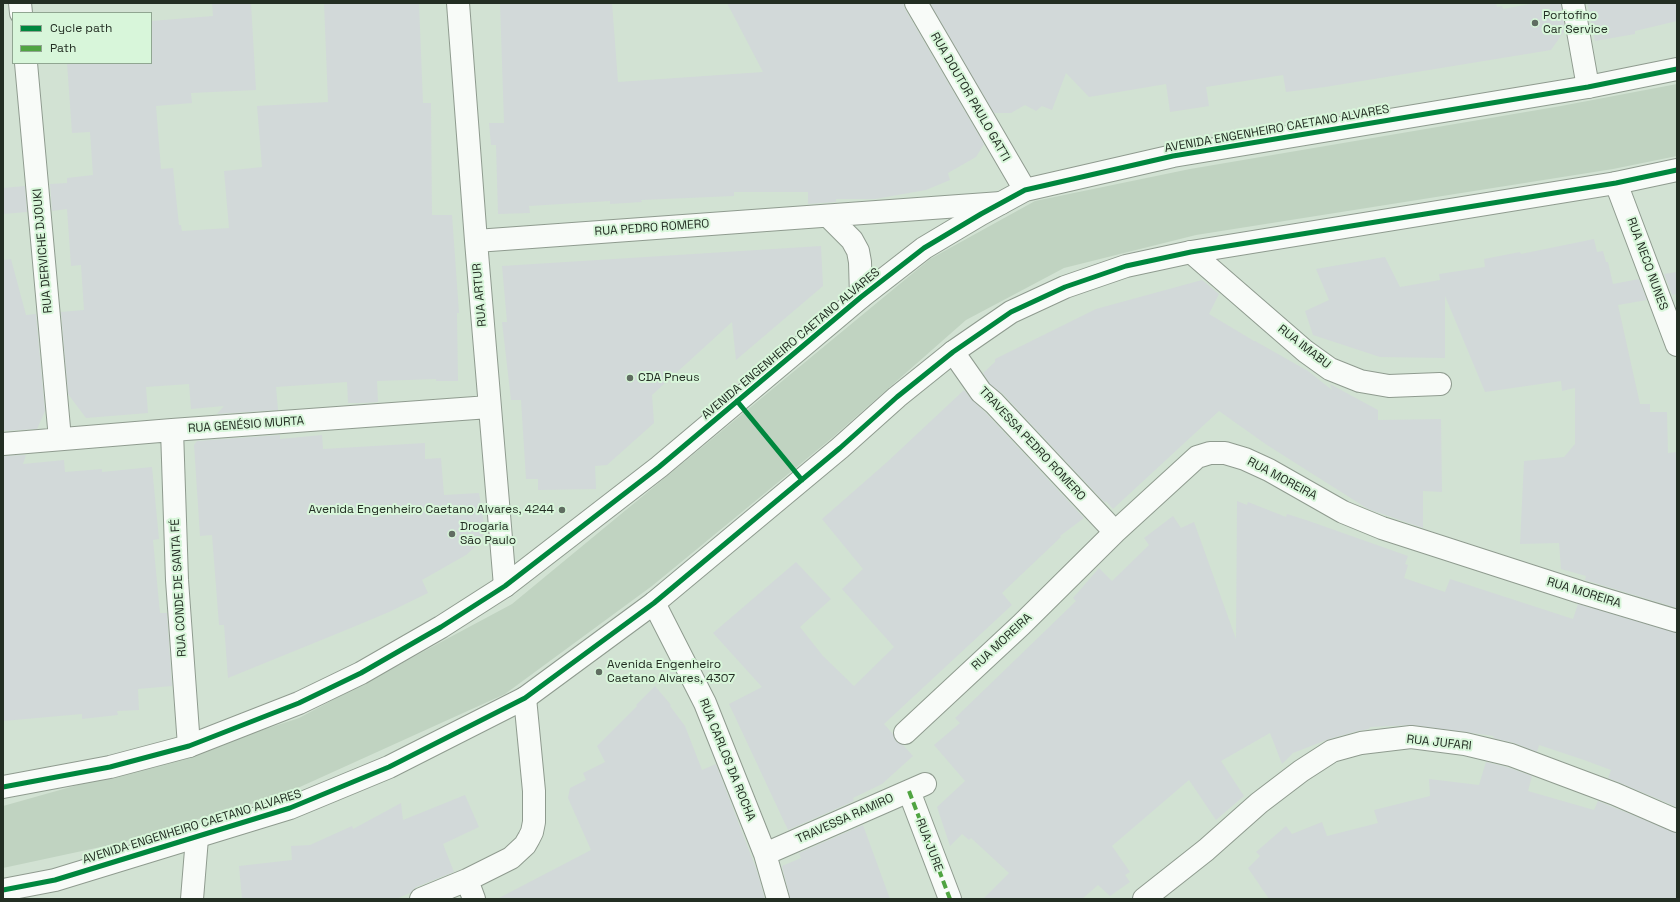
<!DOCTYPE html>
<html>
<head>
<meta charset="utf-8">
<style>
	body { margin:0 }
	#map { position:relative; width:1680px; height:902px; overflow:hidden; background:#d2e2d3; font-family:"Space Grotesk",sans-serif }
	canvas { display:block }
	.frame { position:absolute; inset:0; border:4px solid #232e23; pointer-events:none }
	.legend { position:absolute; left:12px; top:12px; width:140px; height:52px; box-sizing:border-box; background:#d8f6da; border:1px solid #90a691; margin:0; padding:5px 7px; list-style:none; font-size:12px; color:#232e23 }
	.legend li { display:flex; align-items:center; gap:8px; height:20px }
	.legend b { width:20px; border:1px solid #90a691 }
</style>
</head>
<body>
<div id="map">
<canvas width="1680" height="902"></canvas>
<div class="frame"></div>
<ul class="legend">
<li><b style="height:5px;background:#00873e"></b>Cycle path</li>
<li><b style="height:5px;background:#50a442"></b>Path</li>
</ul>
</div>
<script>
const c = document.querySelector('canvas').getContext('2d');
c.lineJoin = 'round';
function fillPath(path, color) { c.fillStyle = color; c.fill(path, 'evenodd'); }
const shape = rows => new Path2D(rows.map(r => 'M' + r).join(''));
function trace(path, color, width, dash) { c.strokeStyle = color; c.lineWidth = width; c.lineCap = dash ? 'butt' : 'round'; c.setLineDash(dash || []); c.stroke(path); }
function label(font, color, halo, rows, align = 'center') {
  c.font = font + ' "Space Grotesk",sans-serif'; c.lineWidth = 4; c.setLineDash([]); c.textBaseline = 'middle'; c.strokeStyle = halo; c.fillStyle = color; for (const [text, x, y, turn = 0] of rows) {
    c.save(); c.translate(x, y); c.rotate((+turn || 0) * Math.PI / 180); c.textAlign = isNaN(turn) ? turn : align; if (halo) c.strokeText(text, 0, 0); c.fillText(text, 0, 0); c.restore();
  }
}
const green = shape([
	[1677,84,1677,156,1613,169,1196,235,1064,268,966,320,832,438,652,586,505,694,280,796,195,820,124,842,3,868,3,806,195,752,299,718,512,604,930,259,1035,201,1190,169,1561,106]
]);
const building = shape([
	[212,3,251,3,256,90,191,93,192,103,156,106,161,169,173,168,179,225,181,225,182,231,229,228,224,171,262,167,257,106,328,102,324,3,419,3,423,103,431,103,432,215,452,215,459,313,457,313,458,381,436,381,436,379,377,381,378,402,363,403,348,403,347,382,276,387,278,410,217,414,224,406,191,409,189,384,146,387,148,413,86,418,68,394,61,312,84,310,81,265,71,266,67,209,52,211,50,184,67,183,67,178,93,175,90,132,72,133,67,63,151,63,151,21,213,16],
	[500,3,612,3,618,82,763,72,727,3,904,3,905,9,984,144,976,157,948,173,950,180,926,190,875,199,836,199,836,202,808,204,808,192,734,192,734,196,641,200,642,202,610,204,610,201,529,206,530,213,498,214,496,145,491,145,489,123,504,123],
	[930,3,1496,3,1497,7,1502,6,1503,9,1535,3,1561,3,1565,30,1551,50,1325,87,1286,92,1283,75,1206,87,1209,106,1170,112,1166,84,1089,97,1066,73,1052,110,1042,106,1036,111,1025,105,1011,113,994,113],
	[1587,3,1677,3,1677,21,1635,31,1635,34,1595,41],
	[25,186,27,212,3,214,3,188],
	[1594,239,1597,252,1603,251,1606,262,1608,262,1613,284,1639,279,1647,300,1618,305,1640,404,1650,404,1650,412,1667,412,1668,453,1677,452,1677,608,1585,580,1586,576,1561,569,1559,543,1520,544,1524,461,1564,457,1575,444,1575,388,1562,391,1561,381,1485,392,1445,296,1445,358,1380,357,1313,335,1305,311,1329,300,1316,269,1385,257,1400,287,1440,280,1439,274,1485,267,1484,259,1520,252,1521,254],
	[821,246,823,286,736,360,732,322,652,395,654,423,607,465,595,466,596,489,538,490,538,479,526,479,521,400,511,400,502,322,507,322,502,266],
	[11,259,26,315,36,314,45,411,37,429,3,431,3,260],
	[1677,272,1677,294,1672,295,1664,274],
	[1202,280,1219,294,1209,314,1254,341,1255,341,1308,371,1332,390,1330,384,1378,410,1378,420,1441,419,1442,492,1423,491,1423,528,1368,509,1267,445,1219,411,1113,509,1106,501,1105,503,1003,394,990,384,983,373,995,362,995,359,1096,309],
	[964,390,973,401,985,412,1084,518,1060,536,1061,537,1002,593,1012,605,884,724,893,734,896,741,903,745,913,756,882,784,853,798,854,801,788,830,729,704,762,687,713,633,796,562,831,599,800,627,823,656,854,686,894,647,842,589,863,569,822,519,886,463],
	[280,435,280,439,322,435,323,449,425,443,425,459,441,458,444,495,479,493,485,530,476,546,466,555,422,580,428,593,389,612,346,630,228,678,224,625,219,625,212,535,200,536,194,445,197,441],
	[26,455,23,464,64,460,65,472,102,469,102,472,152,467,159,539,153,540,160,613,167,613,172,686,138,689,139,710,117,711,118,715,82,719,82,714,3,721,3,456],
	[1237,501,1247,505,1248,502,1286,517,1287,514,1309,521,1408,556,1405,564,1408,565,1404,578,1445,592,1450,579,1573,619,1578,604,1677,633,1677,807,1608,778,1611,770,1584,760,1539,745,1537,752,1514,743,1493,738,1494,736,1413,725,1370,727,1369,729,1358,731,1329,739,1293,753,1282,764,1270,733,1221,761,1244,796,1216,820,1189,780,1112,846,1130,872,1125,875,1130,882,1110,896,1098,885,1082,899,983,899,1009,873,971,838,969,840,962,834,950,846,937,807,965,781,934,745,960,723,955,718,1076,601,1073,598,1099,568,1112,581,1149,545,1144,538,1173,516,1181,528,1194,522,1236,639],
	[655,686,671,705,670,706,685,726,702,770,716,764,757,871,765,899,497,899,591,850,568,798,570,788,586,780,583,773,605,762,597,746,637,706,636,705],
	[1486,762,1507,767,1532,776,1528,791,1594,810,1598,801,1677,833,1677,899,1269,899,1248,868,1260,856,1256,852,1286,826,1292,834,1322,822,1327,836,1378,823,1374,810,1430,796,1429,779,1479,785],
	[465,795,479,827,443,844,454,872,416,887,410,893,396,899,242,899,239,866,292,860,291,846,310,845,352,826,353,829,401,803,403,820],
	[863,825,890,899,790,899,782,866,801,858,799,853]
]);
const street = shape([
	[20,3,21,13],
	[458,3,476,241,505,586],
	[916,3,1025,190],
	[1573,3,1588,87],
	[26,63,60,439],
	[1616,183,1677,345],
	[828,216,852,240,858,251,860,262,861,297],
	[476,241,1001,203],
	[1191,252,1305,351,1330,369,1360,381,1389,386,1440,384],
	[953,352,981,392,994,403,1115,532],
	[172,430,177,580,189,746],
	[3,444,172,430,489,407],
	[654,603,705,703,765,854,778,899],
	[905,733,1021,625,1115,532,1197,457,1210,453,1225,453,1245,459,1269,470,1343,512,1382,528,1580,592,1677,621],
	[909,791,950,899],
	[765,854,925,784],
	[467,880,474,899],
	[192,899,197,838],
	[421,899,467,880,511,858,525,845,529,838,532,832,534,822,534,791,525,698],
	[1144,899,1206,850,1259,803,1301,771,1332,751,1361,743,1411,737,1465,744,1511,755,1615,794,1677,821]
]);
const primary = shape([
	[3,787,110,767,189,746,299,703,361,673,441,627,505,586,659,467,861,297,924,248,981,214,1025,190,1173,156,1588,87,1677,69],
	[3,890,55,880,290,808,389,767,525,698,654,603,840,448,897,397,953,352,1011,312,1065,287,1126,266,1191,252,1616,183,1677,170]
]);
const quiet = shape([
	[909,791,950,899]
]);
const cycleway = shape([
	[737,401,802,480],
	[3,787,110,767,189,746,299,703,361,673,441,627,505,586,659,467,861,297,924,248,981,214,1025,190,1173,156,1588,87,1677,69],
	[3,890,55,880,290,808,389,767,525,698,654,603,840,448,897,397,953,352,1011,312,1065,287,1126,266,1191,252,1616,183,1677,170]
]);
const markers = [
	[1535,23,4,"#606d61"],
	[630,378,4,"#606d61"],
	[562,510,4,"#606d61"],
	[452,534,4,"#606d61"],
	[599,672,4,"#606d61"]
];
const poiNames = [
	["Portofino",1543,16],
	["Car Service",1543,30],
	["CDA Pneus",638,378],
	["Avenida Engenheiro Caetano Alvares, 4244",554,510,"right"],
	["Drogaria",460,527],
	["São Paulo",460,541],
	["Avenida Engenheiro",607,665],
	["Caetano Alvares, 4307",607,679]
];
const streetNames = [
	["RUA DOUTOR PAULO GATTI",970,97,60],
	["AVENIDA ENGENHEIRO CAETANO ALVARES",1277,129,-10],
	["RUA PEDRO ROMERO",652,228,-4],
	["RUA DERVICHE DJOUKI",43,251,-95],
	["RUA NECO NUNES",1647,264,70],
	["RUA ARTUR",480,295,-95],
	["AVENIDA ENGENHEIRO CAETANO ALVARES",791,344,-40],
	["RUA IMABU",1304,347,38],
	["RUA GENÉSIO MURTA",246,425,-4],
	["TRAVESSA PEDRO ROMERO",1032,444,47],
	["RUA MOREIRA",1282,479,28],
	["RUA CONDE DE SANTA FÉ",179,588,-93],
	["RUA MOREIRA",1584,593,17],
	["RUA MOREIRA",1002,642,-43],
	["RUA JUFARI",1439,743,6],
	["RUA CARLOS DA ROCHA",727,760,68],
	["TRAVESSA RAMIRO",845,819,-24],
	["AVENIDA ENGENHEIRO CAETANO ALVARES",192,827,-17],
	["RUA JURE",929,845,69]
];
fillPath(green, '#c0d3c1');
fillPath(building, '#d2d9d9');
trace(street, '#8f9b8f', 24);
trace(primary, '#8f9b8f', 24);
trace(street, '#f8fbf8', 22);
trace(primary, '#f8fbf8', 22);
trace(quiet, '#50a442', 4, [8, 4]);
trace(cycleway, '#00873e', 5);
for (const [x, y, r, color] of markers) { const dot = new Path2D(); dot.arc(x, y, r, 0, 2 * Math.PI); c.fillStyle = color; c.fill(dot); trace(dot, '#d8f6da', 1.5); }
label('12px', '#232e23', '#d8f6da', poiNames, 'left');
label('12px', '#232e23', '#d8f6da', streetNames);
</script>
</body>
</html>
